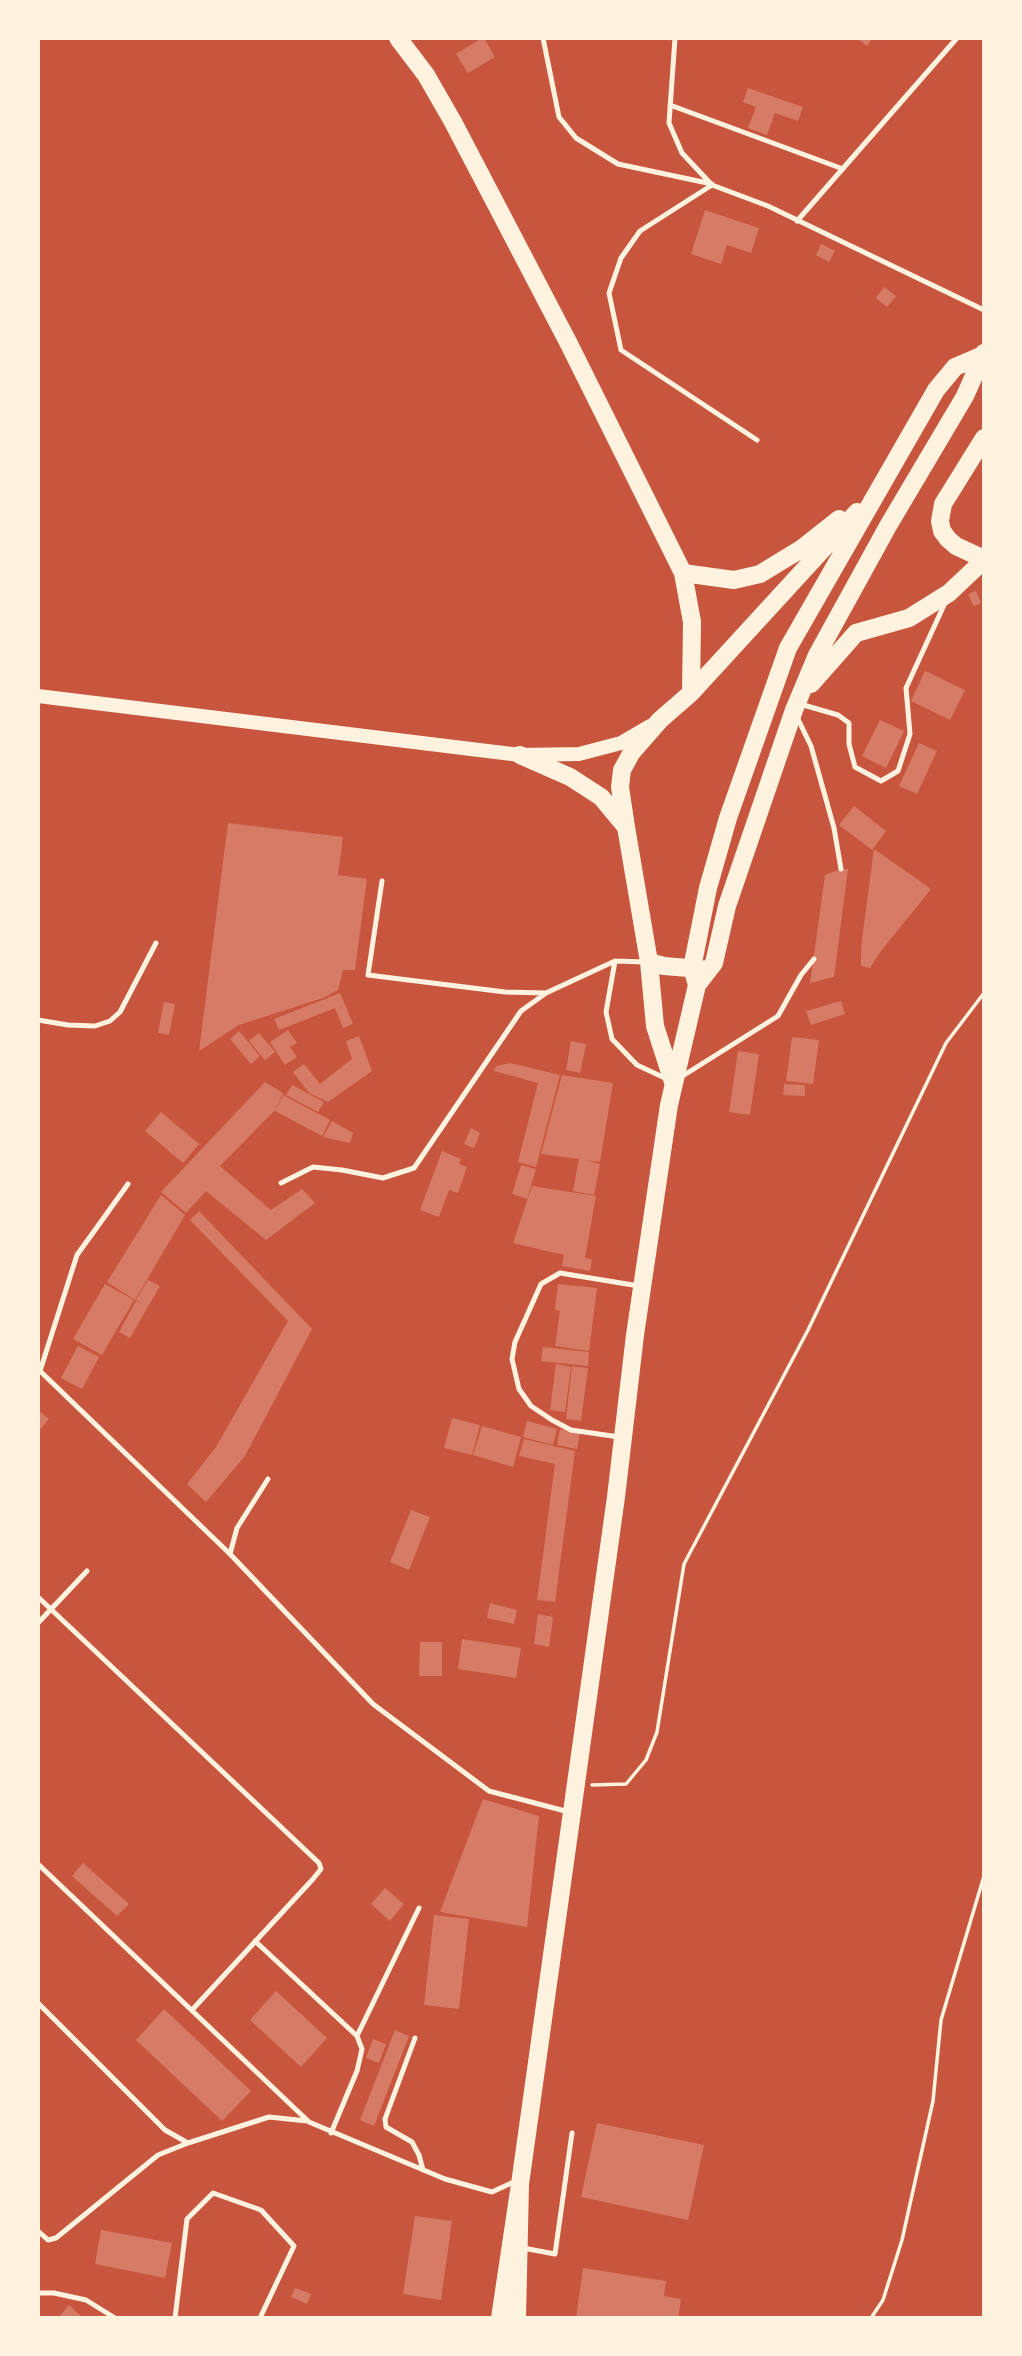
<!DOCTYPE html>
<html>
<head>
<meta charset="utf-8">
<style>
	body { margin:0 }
	#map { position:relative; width:1022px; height:2356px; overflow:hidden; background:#c8553d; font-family:Montserrat,sans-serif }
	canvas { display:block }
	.frame { position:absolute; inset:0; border:40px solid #fff3e0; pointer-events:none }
</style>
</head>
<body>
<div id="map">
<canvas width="1022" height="2356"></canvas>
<div class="frame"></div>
</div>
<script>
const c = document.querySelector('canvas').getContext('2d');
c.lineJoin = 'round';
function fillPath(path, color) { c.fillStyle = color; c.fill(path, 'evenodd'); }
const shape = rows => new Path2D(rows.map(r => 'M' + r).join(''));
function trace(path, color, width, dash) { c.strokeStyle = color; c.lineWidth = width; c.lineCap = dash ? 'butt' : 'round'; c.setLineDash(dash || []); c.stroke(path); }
const building = shape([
	[482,38,484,38,495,57,468,73,456,54],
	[856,38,872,38,867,46],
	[748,88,803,107,798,121,775,113,767,135,748,128,756,107,743,102],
	[705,210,759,228,751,253,727,245,721,264,691,254],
	[821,244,835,251,829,262,816,255],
	[884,287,896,296,887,307,876,298],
	[976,591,981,603,974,606,968,594],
	[925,671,965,690,950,720,911,701],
	[880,720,904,731,886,768,862,756],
	[919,743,937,751,917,794,899,786],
	[854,806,886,831,872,850,839,825],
	[228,823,343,837,338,875,367,879,355,970,343,970,338,990,323,998,239,1025,199,1051],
	[874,849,931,889,881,951,870,968,861,966,861,947],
	[841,869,848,869,834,977,810,983,825,875],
	[340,993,353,1024,343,1028,335,1008,279,1030,274,1019],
	[841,1001,845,1014,811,1025,806,1011],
	[164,1002,175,1004,169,1035,158,1033],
	[288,1030,297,1043,290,1047,297,1057,285,1065,270,1042],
	[239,1031,260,1056,251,1064,230,1039],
	[259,1033,275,1052,265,1060,249,1041],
	[359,1036,372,1071,328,1102,309,1093,293,1072,304,1064,320,1084,352,1059,346,1041],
	[792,1037,819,1040,813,1084,786,1081],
	[571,1041,586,1044,580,1073,566,1070],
	[738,1051,759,1054,750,1115,729,1112],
	[510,1063,560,1075,536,1167,518,1162,538,1083,494,1071,496,1066],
	[562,1075,613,1083,600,1162,585,1160,600,1164,594,1195,573,1191,579,1159,541,1154],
	[265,1082,283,1093,275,1110,220,1166,271,1210,302,1189,315,1203,266,1240,206,1191,186,1213,161,1192],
	[784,1084,805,1085,805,1096,783,1095],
	[292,1085,324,1102,318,1112,286,1095],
	[283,1095,330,1120,322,1136,275,1111],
	[161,1112,199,1144,183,1163,145,1131],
	[332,1121,353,1133,350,1143,323,1137],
	[471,1128,480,1133,474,1148,464,1144],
	[442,1151,461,1159,459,1164,467,1167,458,1193,449,1190,439,1217,420,1210],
	[521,1165,536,1169,527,1199,512,1194],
	[532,1186,596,1196,585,1258,592,1259,590,1271,562,1266,564,1255,513,1243],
	[161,1195,185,1215,135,1300,107,1282],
	[199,1211,312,1329,245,1456,206,1502,187,1484,216,1447,288,1321,190,1220],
	[148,1280,160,1286,130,1338,119,1332,136,1301,141,1303,136,1300],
	[105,1284,134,1300,102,1355,73,1339],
	[558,1284,597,1288,589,1351,555,1346,560,1311,555,1310],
	[78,1346,99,1357,82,1389,61,1378],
	[543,1347,589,1352,588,1366,541,1361],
	[556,1364,571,1367,565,1412,550,1410],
	[572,1366,588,1368,581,1421,566,1419],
	[38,1410,49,1419,38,1432],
	[452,1418,480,1425,472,1455,444,1448],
	[527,1421,557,1429,553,1445,523,1437],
	[482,1426,521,1437,513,1467,473,1455],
	[560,1429,580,1433,577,1449,557,1445],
	[524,1439,575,1451,555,1602,537,1600,555,1464,519,1456],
	[411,1510,430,1517,409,1570,390,1562],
	[490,1603,517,1610,514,1624,487,1618],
	[538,1614,553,1617,549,1647,534,1644],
	[462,1639,521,1648,516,1678,458,1669],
	[420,1642,442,1642,442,1676,419,1676],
	[483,1799,539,1816,527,1927,440,1912],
	[83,1863,129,1904,117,1916,72,1876],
	[385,1888,404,1904,390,1921,371,1904],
	[434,1915,469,1919,459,2009,424,2005],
	[276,1991,327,2038,301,2067,250,2020],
	[164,2009,251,2091,222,2121,136,2040],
	[395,2030,409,2036,374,2126,360,2120],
	[373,2039,386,2044,379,2063,366,2058],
	[597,2123,704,2145,688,2220,581,2197],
	[415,2216,452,2221,441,2300,403,2294],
	[101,2230,172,2243,165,2278,95,2264],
	[583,2268,666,2281,664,2296,681,2299,678,2318,576,2318],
	[295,2288,311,2294,307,2304,291,2297],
	[69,2305,83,2318,58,2318]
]);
const path = shape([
	[592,1785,626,1784,646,1760,657,1732,684,1564,808,1330,946,1043,984,993],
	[871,2318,883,2300,902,2240,933,2101,941,2020,984,1876]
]);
const service = shape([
	[543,38,559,117,576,138,618,164,712,184],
	[675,38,669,123,682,153,712,185,768,206,984,310],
	[670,105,843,169],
	[712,185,640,231,621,258,609,293,621,350,757,440],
	[797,221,957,38],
	[800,704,838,715,849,723,849,744,855,767,881,781,898,771,910,734,906,688,945,603],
	[796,715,811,746,834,828,841,869],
	[382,881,368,975,505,992,546,993],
	[615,961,606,1012,612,1039,637,1065,667,1079],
	[38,1020,68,1025,95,1026,110,1021,120,1012,156,943],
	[681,1077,778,1016,801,975,814,959],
	[281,1183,313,1167,342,1170,383,1178,414,1168,521,1011,546,993,615,961,645,962],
	[128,1184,77,1255,40,1371,230,1554,373,1704,489,1791,569,1812],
	[619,1437,571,1430,552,1420,531,1406,519,1389,512,1359,515,1342,541,1284,560,1273,639,1286],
	[230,1554,237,1528,268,1479],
	[38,1597,319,1863,321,1869,313,1879,192,2010],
	[38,1623,87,1571],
	[38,1864,309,2122,445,2179,492,2192,518,2180],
	[255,1941,357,2036,362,2049,357,2071,331,2133],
	[38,2003,165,2130,188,2143],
	[357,2036,419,1908],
	[415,2038,385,2119,386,2127,412,2142,419,2155,423,2170],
	[38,2231,48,2240,56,2238,158,2155,188,2143,269,2117,307,2121],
	[523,2248,555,2254,572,2133],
	[38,2293,54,2293,86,2300,115,2318],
	[175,2318,187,2219,213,2193,261,2210,294,2246,260,2318]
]);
const secondary = shape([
	[38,696,520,755,579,754,621,743,650,726]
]);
const primary = shape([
	[398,38,426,75,453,122,569,344,683,573,692,622,691,693],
	[984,438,943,504,940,521,942,531,948,539,956,546,984,559],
	[683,573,734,580,760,574,801,549,839,519],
	[811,684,856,633,909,618,949,593,984,560],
	[520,755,570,777,601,797,626,827,649,962,655,1026,673,1082],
	[626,827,620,787,622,770,632,752,660,720,691,693,857,512],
	[649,962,664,966,701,969],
	[697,985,692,968,708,888,728,818,788,648,936,390,955,367,983,355],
	[520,2184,616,1497,635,1335,669,1105,697,985,714,963,727,906,794,710,817,655,888,526,965,396,984,353],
	[500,2318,520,2184,517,2318]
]);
fillPath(building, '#d67c66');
trace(path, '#fff3e0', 3.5);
trace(service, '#fff3e0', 5);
trace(secondary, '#fff3e0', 14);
trace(primary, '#fff3e0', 18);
</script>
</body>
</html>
